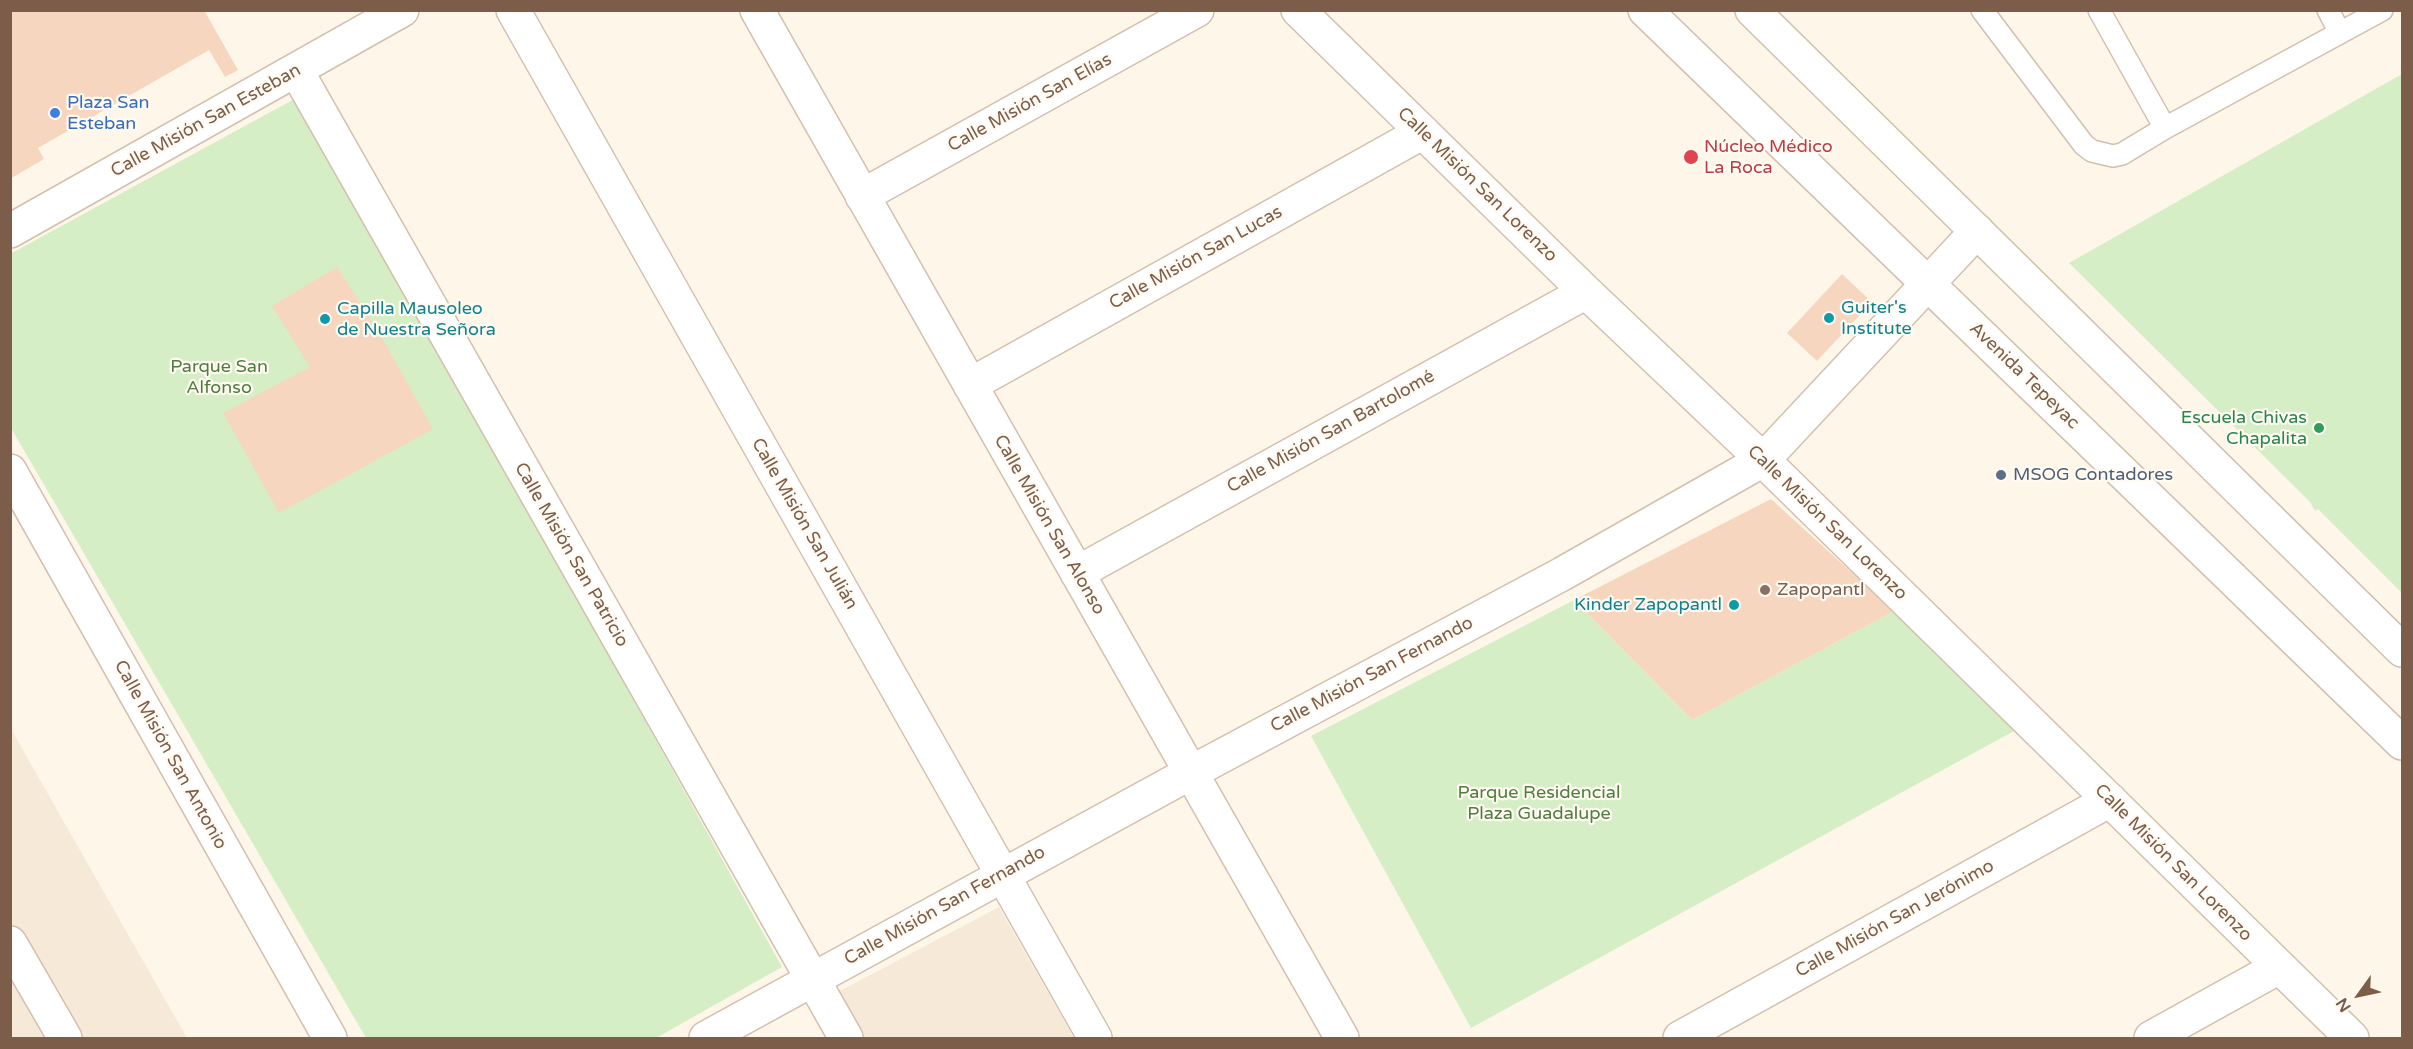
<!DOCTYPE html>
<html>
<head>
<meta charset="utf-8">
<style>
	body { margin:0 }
	#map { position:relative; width:2413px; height:1049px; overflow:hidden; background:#fef7e9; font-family:"Varela Round",sans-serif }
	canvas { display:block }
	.frame { position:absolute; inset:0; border:12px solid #7c5d49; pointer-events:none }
	.north { position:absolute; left:2329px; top:965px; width:60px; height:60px; -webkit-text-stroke:4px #fffaf2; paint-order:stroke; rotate:237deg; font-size:16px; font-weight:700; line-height:24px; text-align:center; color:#7c5d49 }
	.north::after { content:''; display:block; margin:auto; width:21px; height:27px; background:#7c5d49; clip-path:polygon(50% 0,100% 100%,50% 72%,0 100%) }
</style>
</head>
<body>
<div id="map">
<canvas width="2413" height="1049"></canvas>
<div class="frame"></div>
<div class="north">N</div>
</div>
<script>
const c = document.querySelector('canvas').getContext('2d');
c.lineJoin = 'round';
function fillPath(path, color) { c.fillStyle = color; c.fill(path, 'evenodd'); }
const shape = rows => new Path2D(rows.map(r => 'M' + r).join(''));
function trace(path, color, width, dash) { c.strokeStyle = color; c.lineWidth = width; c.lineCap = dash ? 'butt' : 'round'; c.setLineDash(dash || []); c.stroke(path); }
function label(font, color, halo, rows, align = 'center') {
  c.font = font + ' "Varela Round",sans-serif'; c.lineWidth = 4.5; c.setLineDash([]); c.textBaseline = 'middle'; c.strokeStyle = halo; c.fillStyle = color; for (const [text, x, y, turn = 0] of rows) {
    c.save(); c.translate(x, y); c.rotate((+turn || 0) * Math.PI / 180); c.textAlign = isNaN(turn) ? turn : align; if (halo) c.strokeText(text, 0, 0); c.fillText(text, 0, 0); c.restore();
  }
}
const residential = shape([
	[11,729,187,1038,11,1038],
	[999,907,1074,1038,862,1038,836,993]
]);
const green = shape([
	[2402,74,2402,593,2318,509,2315,511,2310,502,2069,263],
	[298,97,782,967,656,1038,366,1038,11,428,10,254],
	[1574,600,1692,720,1894,611,2014,731,1471,1028,1311,736]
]);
const building = shape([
	[10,10,204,10,238,70,225,77,209,50,38,148,44,159,10,179],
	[337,267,378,331,433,429,279,513,223,413,310,367,272,306],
	[1842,274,1872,302,1817,361,1787,333],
	[1771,499,1894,611,1692,720,1574,600]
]);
const service = shape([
	[1982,10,2084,145,2092,151,2113,156,2122,154,2165,128,2382,10],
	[2099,10,2165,128],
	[2328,10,2340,33]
]);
const minor = shape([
	[513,10,1095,1038],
	[757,10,1342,1038],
	[1298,10,1586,292,1763,460,2352,1038],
	[296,70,846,1038],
	[862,196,1197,10],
	[10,231,402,10],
	[970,385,1423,132],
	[10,471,330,1038],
	[1077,573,1586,292],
	[10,943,65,1038],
	[706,1038,1190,773,1562,574,1763,460,1977,231],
	[1680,1038,2110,800],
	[2151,1038,2279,967]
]);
const tertiary = shape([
	[1645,10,2402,743],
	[1752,10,2402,650]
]);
const markers = [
	[55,113,6,"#3f7fe0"],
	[1691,157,8,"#e0444e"],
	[1829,318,6,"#0f9aa8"],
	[325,319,6,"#0f9aa8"],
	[2319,428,6,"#2e9e5b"],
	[2001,475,6,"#5c6f8a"],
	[1765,590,6,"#8d6e63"],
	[1734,605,6,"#0f9aa8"]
];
const shopNames = [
	["Plaza San",67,103],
	["Esteban",67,124]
];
const streetNames = [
	["Calle Misión San Elías",1030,103,-29],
	["Calle Misión San Esteban",206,121,-29],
	["Calle Misión San Lorenzo",1477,185,44],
	["Calle Misión San Lucas",1196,258,-29],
	["Avenida Tepeyac",2024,376,44],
	["Calle Misión San Bartolomé",1331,432,-29],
	["Calle Misión San Lorenzo",1827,523,44],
	["Calle Misión San Julián",804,524,60],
	["Calle Misión San Alonso",1049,525,60],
	["Calle Misión San Patricio",571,555,60],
	["Calle Misión San Fernando",1372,675,-28],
	["Calle Misión San Antonio",170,755,61],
	["Calle Misión San Lorenzo",2173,863,45],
	["Calle Misión San Fernando",945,906,-29],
	["Calle Misión San Jerónimo",1895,919,-29]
];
const healthNames = [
	["Núcleo Médico",1704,147],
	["La Roca",1704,168]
];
const cultureNames = [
	["Guiter's",1841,308],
	["Institute",1841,329],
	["Capilla Mausoleo",337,309],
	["de Nuestra Señora",337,330],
	["Kinder Zapopantl",1722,605,"right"]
];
const parkNames = [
	["Parque San",219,367],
	["Alfonso",219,388],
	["Parque Residencial",1539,793],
	["Plaza Guadalupe",1539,814]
];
const leisureNames = [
	["Escuela Chivas",2307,418],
	["Chapalita",2307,439]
];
const serviceNames = [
	["MSOG Contadores",2013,475]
];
const educationNames = [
	["Zapopantl",1777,590]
];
fillPath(residential, '#f7e9d7');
fillPath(green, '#d5eec5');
fillPath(building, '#f6d6be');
trace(service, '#d3bfad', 24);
trace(minor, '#d3bfad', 36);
trace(tertiary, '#d3bfad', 36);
trace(service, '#fff', 21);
trace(minor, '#fff', 33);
trace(tertiary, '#fff', 33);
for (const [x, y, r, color] of markers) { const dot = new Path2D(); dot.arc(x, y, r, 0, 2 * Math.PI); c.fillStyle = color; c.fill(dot); trace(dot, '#fffaf2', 2); }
label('18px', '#366cbe', '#fffaf2', shopNames, 'left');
label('18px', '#7c5d49', '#fffaf2', streetNames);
label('18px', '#be3a42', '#fffaf2', healthNames, 'left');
label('18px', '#0d838f', '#fffaf2', cultureNames, 'left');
label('18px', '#4e7d3d', '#fffaf2', parkNames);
label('18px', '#27864d', '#fffaf2', leisureNames, 'right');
label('18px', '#4e5e75', '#fffaf2', serviceNames, 'left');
label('18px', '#785e54', '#fffaf2', educationNames, 'left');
</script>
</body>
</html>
